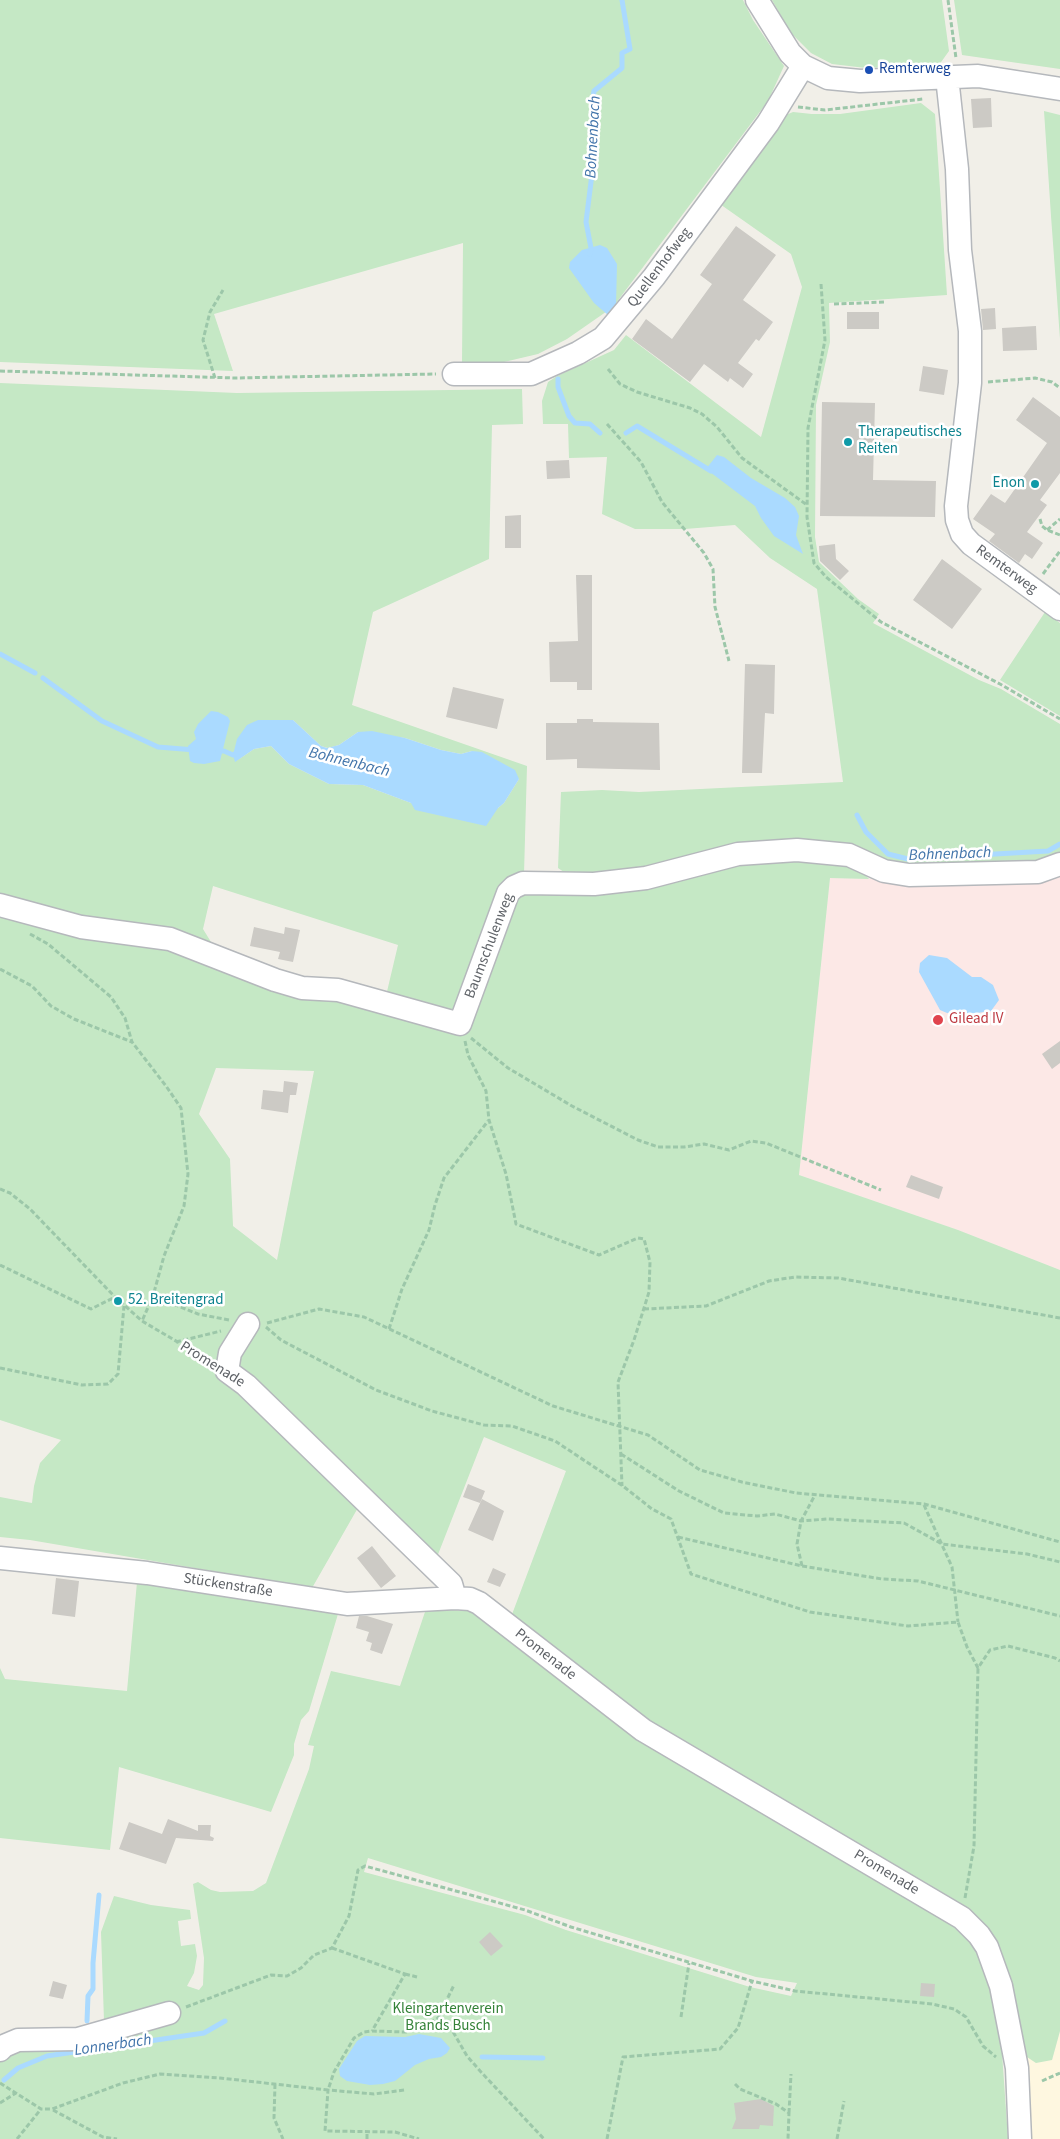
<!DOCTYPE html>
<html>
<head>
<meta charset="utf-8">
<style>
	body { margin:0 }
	canvas { display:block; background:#f1efe8 }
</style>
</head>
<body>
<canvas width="1060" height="2139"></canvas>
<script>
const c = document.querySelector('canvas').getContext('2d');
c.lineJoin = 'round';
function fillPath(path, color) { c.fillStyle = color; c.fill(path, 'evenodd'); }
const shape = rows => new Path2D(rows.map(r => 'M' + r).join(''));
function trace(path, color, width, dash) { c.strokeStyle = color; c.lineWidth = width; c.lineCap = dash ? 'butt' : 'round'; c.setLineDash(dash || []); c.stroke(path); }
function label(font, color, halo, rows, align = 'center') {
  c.font = font + ' "Source Sans 3",sans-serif'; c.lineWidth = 5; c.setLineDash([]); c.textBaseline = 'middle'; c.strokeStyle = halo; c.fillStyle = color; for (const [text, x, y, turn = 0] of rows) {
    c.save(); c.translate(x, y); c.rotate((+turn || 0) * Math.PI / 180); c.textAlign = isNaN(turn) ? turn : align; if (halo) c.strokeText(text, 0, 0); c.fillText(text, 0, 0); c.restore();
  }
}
const commercial = shape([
	[1060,2031,1060,2139,1028,2139,1018,2051,1052,2060]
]);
const medical = shape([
	[1060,867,1060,1270,958,1230,799,1175,830,878,908,880]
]);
const green = shape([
	[0,0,743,0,753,20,784,66,768,101,613,307,567,339,538,354,504,362,462,363,463,243,214,314,233,371,0,362],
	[772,0,942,0,949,51,939,65,866,68,832,64,811,53,791,33],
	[954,0,1060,0,1060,69,962,55],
	[921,103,935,114,947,295,829,303,830,342,816,405,815,537,819,562,858,599,879,614,873,623,979,680,1001,689,1060,724,1060,858,1036,866,910,872,858,852,682,861,574,879,558,868,561,792,602,790,639,792,843,782,817,589,770,558,735,525,685,529,635,529,602,514,607,457,569,458,568,424,543,424,542,401,548,382,557,376,614,350,626,335,761,437,802,287,791,254,717,202,786,115,793,112,812,114,840,114],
	[1044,111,1060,115,1060,339,1051,216],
	[0,383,237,393,522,389,523,424,492,425,489,559,373,612,352,705,527,766,524,874,511,895,716,864,834,858,857,866,869,879,830,878,799,1175,958,1230,1060,1270,1060,2031,1052,2060,1036,2063,1018,2051,1002,2053,1008,2139,0,2139,0,2043,75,2035,104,2021,101,1932,114,1896,151,1905,190,1910,191,1919,178,1921,181,1946,195,1944,197,1956,194,1973,187,1986,199,1990,203,1985,204,1958,193,1884,198,1882,211,1890,220,1892,253,1891,266,1883,309,1769,314,1746,308,1745,331,1671,400,1686,426,1609,469,1611,481,1616,511,1617,566,1471,484,1437,437,1557,359,1506,312,1588,30,1540,0,1537,0,1497,32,1503,34,1486,40,1463,61,1440,0,1420],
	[293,720,321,746,328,748,339,745,358,732,405,738,441,750,461,754,472,751,519,779,504,803,498,808,411,803,363,785,329,784,289,764,271,746,254,749,235,762],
	[213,886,398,945,385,1000,261,969,211,942,203,929],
	[216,1068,314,1071,277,1260,233,1226,230,1159,199,1114],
	[368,1858,756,1977,797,1983,791,1996,750,1987,566,1930,525,1915,364,1872],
	[1045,612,1060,623,1060,716,1000,680],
	[137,1582,337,1611,338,1614,309,1711,301,1720,294,1744,294,1755,271,1812,119,1767,110,1850,0,1838,0,1668,5,1679,127,1691]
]);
const water = shape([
	[600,245,607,248,617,264,616,306,608,315,594,303,569,268,570,262,582,250],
	[717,455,724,457,751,478,785,498,795,507,799,516,796,535,803,554,774,536,761,518,755,506,706,469],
	[211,711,218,712,228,717,230,721,220,761,204,764,194,763,190,761,188,746,196,739,194,732,198,724],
	[258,720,293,720,321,746,327,748,339,745,358,732,372,731,405,738,441,750,461,754,472,751,482,752,515,770,519,779,504,803,498,808,486,826,415,810,411,803,363,785,329,784,289,764,271,746,254,749,235,762,233,755,237,739,247,725],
	[929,955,947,958,972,977,981,977,993,985,999,1000,991,1011,963,1015,947,1013,940,1010,919,972,920,963],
	[419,2034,441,2038,450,2048,447,2053,441,2057,429,2059,415,2065,395,2081,383,2084,370,2085,347,2081,340,2076,339,2069,357,2041,365,2036,405,2037]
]);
const stream = shape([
	[590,254,591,248,586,222,594,158,591,139,598,105,593,97,594,91,622,68,622,53,630,49,622,0],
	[558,379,558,387,569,416,575,423,590,424,600,433],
	[626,433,637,426,711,471],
	[0,654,35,673],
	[43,678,102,721,158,747,195,750],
	[218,751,224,751,233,755,238,752],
	[857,815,866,832,888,854,908,859,1048,851,1060,844],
	[87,2021,88,1996,93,1989,93,1963,99,1895],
	[482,2057,543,2058],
	[4,2080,18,2068,47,2056,204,2033,225,2021]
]);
const building = shape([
	[991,98,992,127,973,128,971,99],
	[736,226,776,255,743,300,773,322,759,341,756,339,738,363,753,374,743,388,730,378,728,382,704,364,690,382,632,339,646,319,672,339,712,284,700,275],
	[995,308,996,329,983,330,981,309],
	[847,312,879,312,879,329,847,329],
	[1036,326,1037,350,1003,351,1002,328],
	[923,366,948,370,944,395,919,391],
	[1033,397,1060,417,1060,473,1040,500,1047,505,1027,532,1043,543,1032,559,1025,554,1019,563,989,541,995,534,973,519,991,494,1005,503,1047,443,1016,420],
	[822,402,875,403,873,480,936,481,935,517,820,516],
	[569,460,570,478,547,479,546,461],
	[521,515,521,548,505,548,505,516],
	[835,544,836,559,849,571,840,580,820,561,819,546],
	[942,559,982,589,952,629,913,600],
	[576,575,592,575,592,690,577,690,577,682,550,682,549,642,578,641],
	[745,664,775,665,774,714,765,713,762,773,742,773],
	[453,687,504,699,497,729,446,717],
	[577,719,593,719,593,722,659,723,660,770,577,768,577,759,546,760,546,723,577,723],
	[254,927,284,934,285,927,300,930,293,962,278,959,280,952,250,946],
	[1060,1041,1060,1063,1052,1069,1042,1054],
	[284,1081,298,1083,296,1095,290,1095,288,1113,261,1109,263,1090,283,1092],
	[911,1175,943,1187,939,1199,906,1187],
	[468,1484,485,1491,480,1503,463,1497],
	[482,1499,504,1511,493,1541,468,1530],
	[372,1546,396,1576,381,1588,357,1558],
	[493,1568,506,1574,500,1587,487,1582],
	[56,1578,79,1581,75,1617,52,1614],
	[359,1616,367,1616,393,1624,382,1654,370,1650,372,1643,366,1641,369,1632,356,1628],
	[168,1819,198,1831,198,1825,211,1825,210,1836,214,1838,213,1841,176,1838,166,1864,119,1849,129,1822,162,1834],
	[490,1932,503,1946,491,1956,479,1942],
	[53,1981,67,1985,63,1999,49,1996],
	[921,1983,935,1984,934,1997,920,1996],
	[761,2099,774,2106,773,2126,760,2125,759,2129,732,2129,736,2119,734,2103]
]);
const path = shape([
	[948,0,956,58],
	[798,107,825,110,923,99],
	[821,284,825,340,808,428,807,517,814,563,826,577,881,622,1000,684,1060,719],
	[834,304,886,302],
	[608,369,620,384,637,392,690,408,702,414,717,427,742,458,807,505],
	[0,371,236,378,436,374],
	[215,378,203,340,210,312,223,290],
	[988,382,1035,378,1052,382,1060,388],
	[607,424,641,462,662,502,704,553,713,569,715,607,729,661],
	[1040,519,1042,526,1047,530,1060,535],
	[1047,530,1060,519],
	[1043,574,1060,551],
	[30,934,48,944,111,997,125,1018,132,1042,166,1086,181,1108,188,1174,184,1206,164,1256,153,1296,142,1321],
	[0,969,32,986,51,1006,74,1019,132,1042],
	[471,1038,508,1068,572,1106,638,1140,658,1147,684,1147,704,1144,729,1150,751,1141,766,1143,881,1190],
	[465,1041,468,1055,486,1091,489,1120,506,1174,516,1224,599,1255,638,1238,644,1239,650,1262,649,1292,634,1340,618,1382,622,1486],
	[0,1189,10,1193,30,1209,115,1297,142,1321,210,1361],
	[0,1265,91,1309,115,1297],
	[153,1296,198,1314,229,1320],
	[644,1309,706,1306,769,1281,795,1277,838,1278,1060,1318],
	[267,1323,319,1309,364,1317,553,1406,648,1435,700,1470,742,1482,796,1493,924,1504,1060,1542],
	[266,1327,281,1340,376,1390,432,1411,484,1425,512,1426,555,1441,623,1486,652,1509,671,1519,691,1574,810,1612,908,1626,958,1622,967,1647,978,1668,990,1650,1008,1646,1055,1658,1060,1661],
	[389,1329,402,1289,429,1230,435,1205,444,1178,488,1121],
	[176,1342,221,1331],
	[0,1368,82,1385,108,1384,118,1374,124,1306],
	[621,1454,679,1491,724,1513,757,1516,775,1514,801,1521,827,1519,904,1523,942,1544,1027,1554,1060,1562],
	[924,1505,952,1567,958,1622],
	[678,1537,802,1566,882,1579,918,1581,1060,1616],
	[802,1566,797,1544,801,1521,815,1495],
	[965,1898,974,1846,978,1668],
	[332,1948,405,1974,372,2031],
	[405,1974,417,1977],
	[186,2007,271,1975,287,1976,301,1968,314,1955,332,1948,349,1916,358,1870,365,1866,525,1910,571,1927,752,1981,795,1991,932,2004,954,2009,966,2017,983,2046,996,2057],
	[681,2017,689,1963],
	[438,2018,454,1985],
	[1042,2081,1060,2073],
	[0,2083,41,2109,52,2109,123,2083,160,2074,220,2078,328,2090,334,2072,354,2038,364,2032,372,2031,406,2032,417,2029,438,2018,452,2030,467,2056,481,2072,544,2139],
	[275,2084,274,2118,283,2139],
	[735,2084,740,2089,776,2104,789,2113,788,2139],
	[404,2090,374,2094,328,2090,325,2131,395,2132,419,2139],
	[0,2103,16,2093],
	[53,2110,103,2137,117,2139],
	[789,2113,791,2074],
	[17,2139,41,2109],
	[367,2139,367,2132],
	[607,2139,623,2057,720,2049,738,2028,752,1981],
	[837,2139,844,2101]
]);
const minor = shape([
	[757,0,790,53,803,66,828,78,860,81,978,76,1060,89],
	[947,77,957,169,960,250,970,331,970,383,956,506,957,520,962,534,971,544,1060,609],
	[454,374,531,374,578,353,603,338,654,277,768,123,803,66],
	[0,905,81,927,170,939,275,980,302,988,338,990,460,1024,508,893,514,887,523,883,594,884,646,878,738,854,797,850,849,855,884,871,909,875,1038,872,1060,864],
	[248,1324,230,1353,227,1371,246,1385,451,1584,455,1598],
	[0,1558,147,1573,347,1604,455,1598,470,1599,479,1603,643,1730,962,1918,979,1935,987,1947,1001,1986,1017,2068,1020,2139],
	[0,2050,4,2046,18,2040,78,2039,169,2013]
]);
const markers = [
	[869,70,5,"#1a4fb4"],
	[848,442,5,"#0f9aa8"],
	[1035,484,5,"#0f9aa8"],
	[938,1020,6,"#e0444e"],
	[118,1301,5,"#0f9aa8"]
];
const transitNames = [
	["Remterweg",879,70]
];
const streetNames = [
	["Quellenhofweg",660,268,-53],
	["Remterweg",1006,570,36],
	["Baumschulenweg",490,946,-69],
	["Promenade",212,1365,32],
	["Stückenstraße",228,1586,9],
	["Promenade",545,1655,38],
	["Promenade",886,1873,31]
];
const cultureNames = [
	["Therapeutisches",858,433],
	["Reiten",858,450],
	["Enon",1025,484,"right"],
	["52. Breitengrad",128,1301]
];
const healthNames = [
	["Gilead IV",949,1020]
];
const parkNames = [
	["Kleingartenverein",448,2010],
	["Brands Busch",448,2027]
];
const waterNames = [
	["Bohnenbach",594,137,-87],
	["Bohnenbach",349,763,14],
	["Bohnenbach",950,855,-2],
	["Lonnerbach",113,2046,-8]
];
fillPath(commercial, '#fef7e0');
fillPath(medical, '#fce8e6');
fillPath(green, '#c5e8c5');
fillPath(water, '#aadaff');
trace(stream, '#aadaff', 5);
fillPath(building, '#cccac5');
trace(minor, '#b5b8bc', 25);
trace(path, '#9cc7a9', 3, [5, 2.5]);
trace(minor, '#fff', 22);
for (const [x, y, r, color] of markers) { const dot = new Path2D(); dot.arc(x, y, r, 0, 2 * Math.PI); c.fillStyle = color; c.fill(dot); trace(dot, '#fff', 2); }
label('15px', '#164399', '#fff', transitNames, 'left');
label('15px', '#5f6368', '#fff', streetNames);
label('15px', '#0d838f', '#fff', cultureNames, 'left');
label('15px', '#be3a42', '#fff', healthNames, 'left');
label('15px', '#348238', '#fff', parkNames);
label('italic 16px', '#4174aa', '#fff', waterNames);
</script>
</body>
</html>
